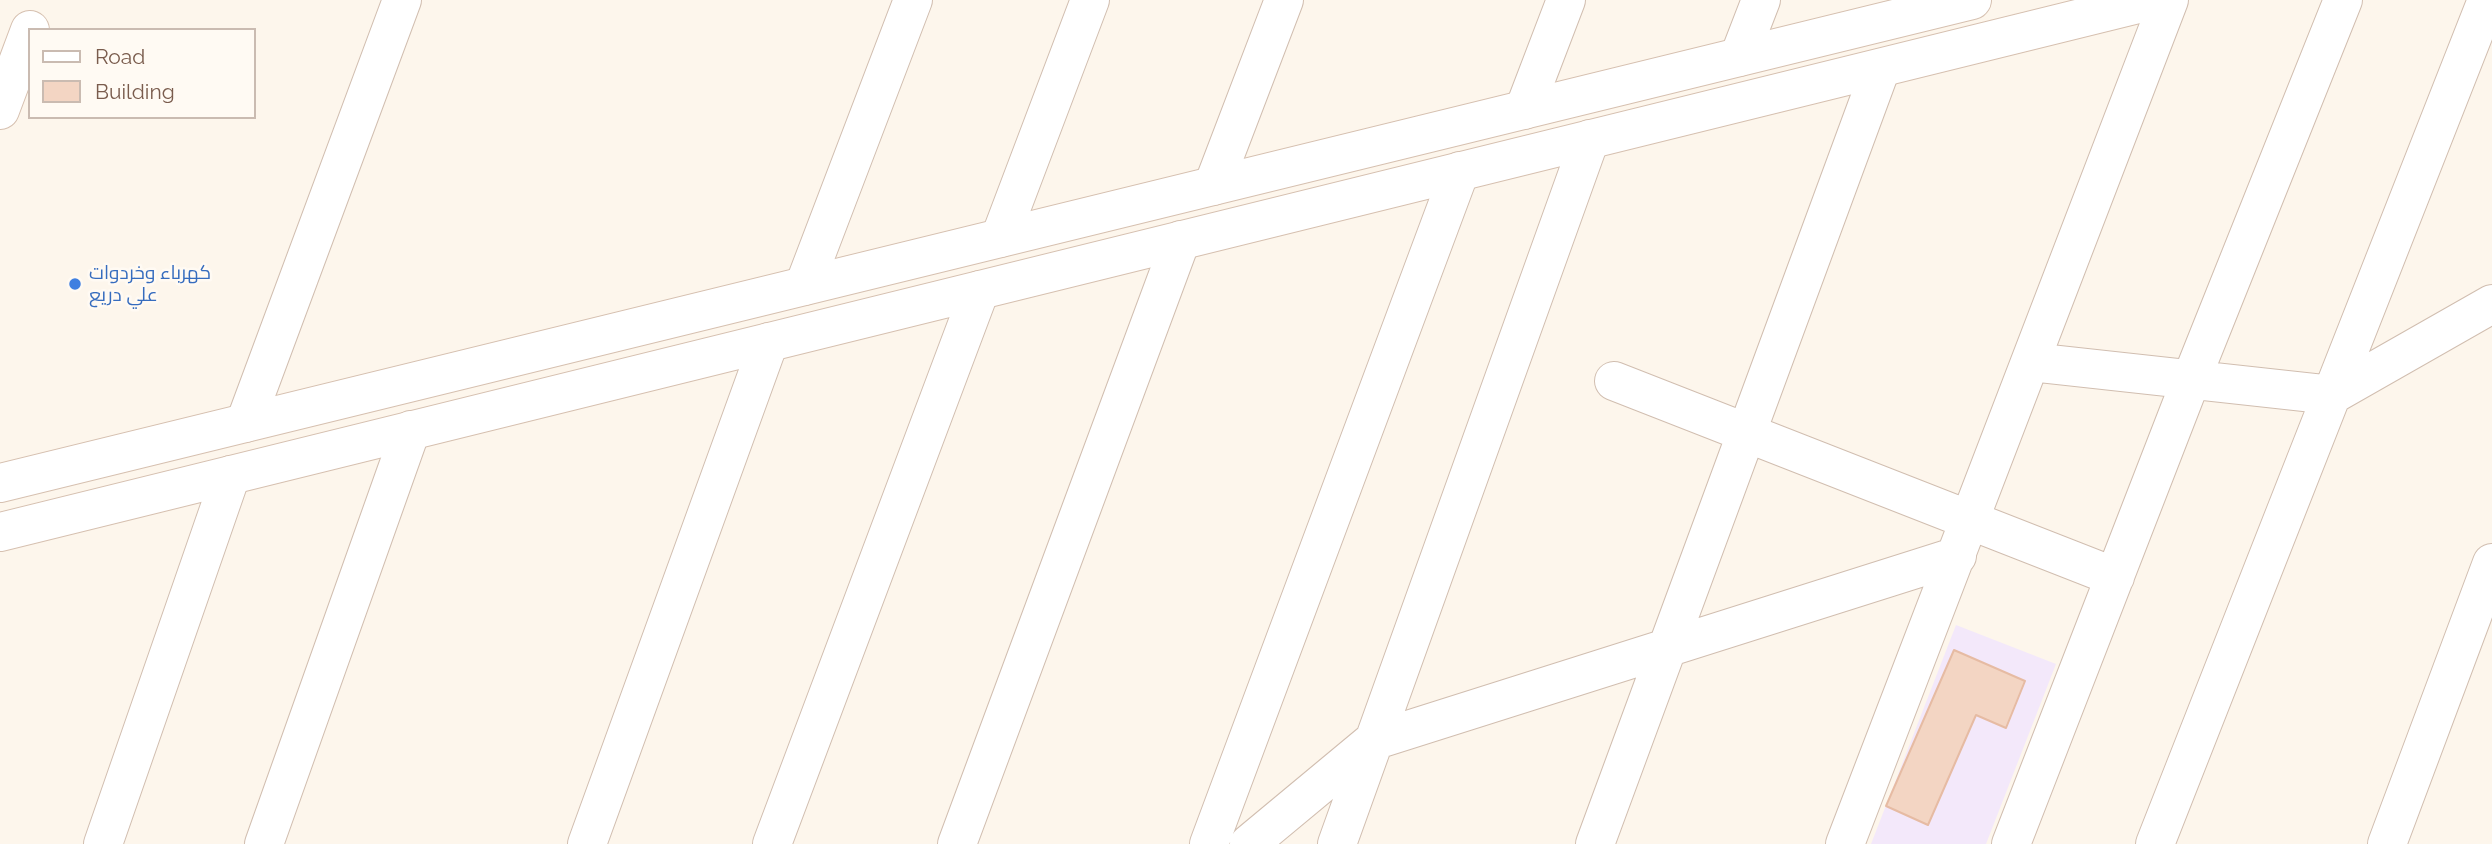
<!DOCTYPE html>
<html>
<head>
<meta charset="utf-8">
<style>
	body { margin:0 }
	#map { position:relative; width:2492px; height:844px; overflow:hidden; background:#fdf6ec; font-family:Raleway,sans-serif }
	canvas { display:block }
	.legend { position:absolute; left:28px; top:28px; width:228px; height:91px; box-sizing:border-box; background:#fffaf3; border:2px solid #cabbb1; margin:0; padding:9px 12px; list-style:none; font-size:21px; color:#7a5c4d }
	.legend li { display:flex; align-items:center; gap:14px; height:35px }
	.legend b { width:35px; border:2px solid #cabbb1 }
</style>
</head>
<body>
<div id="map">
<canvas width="2492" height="844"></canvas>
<ul class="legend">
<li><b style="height:9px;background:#fff"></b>Road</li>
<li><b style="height:19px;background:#f3d5c3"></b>Building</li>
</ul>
</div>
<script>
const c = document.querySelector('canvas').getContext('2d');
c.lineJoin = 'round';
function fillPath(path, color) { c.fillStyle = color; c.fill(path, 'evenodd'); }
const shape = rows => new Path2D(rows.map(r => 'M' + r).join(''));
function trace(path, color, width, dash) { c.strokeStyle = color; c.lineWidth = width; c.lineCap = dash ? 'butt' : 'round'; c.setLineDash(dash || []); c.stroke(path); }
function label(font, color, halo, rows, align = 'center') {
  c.font = font + ' Raleway,Cairo,sans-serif'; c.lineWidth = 5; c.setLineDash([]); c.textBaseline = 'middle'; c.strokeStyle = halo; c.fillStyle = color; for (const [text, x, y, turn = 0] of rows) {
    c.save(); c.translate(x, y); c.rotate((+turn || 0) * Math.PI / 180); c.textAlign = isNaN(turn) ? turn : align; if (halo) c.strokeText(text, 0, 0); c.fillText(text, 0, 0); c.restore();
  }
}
const education = shape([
	[1956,625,2056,664,1986,844,1871,844]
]);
const building = shape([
	[1954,650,2025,681,2006,728,1976,715,1928,825,1886,806,1954,650]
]);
const street = shape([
	[1739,57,1761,0],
	[1524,110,1566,0],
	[1213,186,1284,0],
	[1000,238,1090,0],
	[804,286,913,0],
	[2031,362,2332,395,2492,304],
	[1614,381,2115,577],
	[245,423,402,0],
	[103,844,231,475],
	[264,844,411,430],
	[587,844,769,342],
	[772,844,980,290],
	[957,844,1181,240],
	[1209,844,1460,171],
	[1249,844,1373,741,1957,556],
	[1337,844,1590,139],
	[1595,844,1881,68],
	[1845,844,2169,0],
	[2011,844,2191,380,2343,0],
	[2155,844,2487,0],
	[2387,844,2492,563]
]);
const secondary = shape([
	[0,110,30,30],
	[0,483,1972,0],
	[0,532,2154,0]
]);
const markers = [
	[75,284,7,"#3f7fe0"]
];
const shopNames = [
	["كهرباء وخردوات",89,273],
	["علي دريع",89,295]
];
fillPath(education, '#f3e8fa');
fillPath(building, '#f3d5c3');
trace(building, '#e6bba3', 2);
trace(street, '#d1beb0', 40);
trace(secondary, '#d6c0b0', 40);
trace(street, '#fff', 38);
trace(secondary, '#fff', 38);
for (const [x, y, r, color] of markers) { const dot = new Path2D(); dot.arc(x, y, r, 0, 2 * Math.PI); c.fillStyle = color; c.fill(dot); trace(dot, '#fffaf3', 2.5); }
label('19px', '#366cbe', '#fffaf3', shopNames, 'left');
</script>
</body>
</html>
